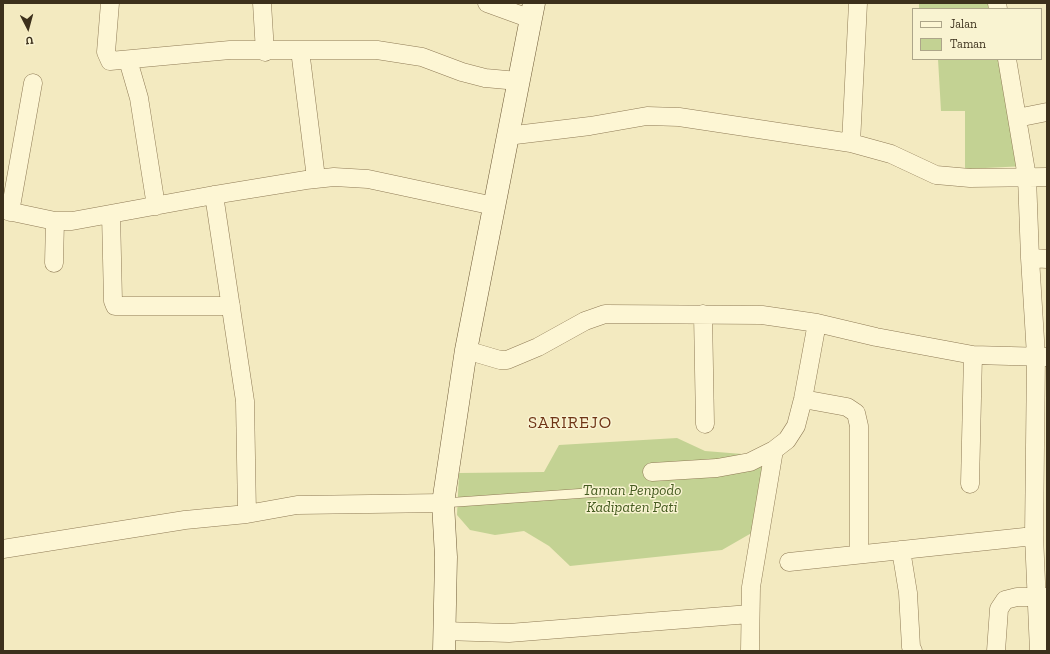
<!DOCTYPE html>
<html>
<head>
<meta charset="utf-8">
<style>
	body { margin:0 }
	#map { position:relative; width:1050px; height:654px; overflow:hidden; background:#f3eac0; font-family:"Zilla Slab",serif }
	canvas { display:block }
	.frame { position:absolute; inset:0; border:4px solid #3c301c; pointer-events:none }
	.legend { position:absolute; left:912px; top:8px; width:130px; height:52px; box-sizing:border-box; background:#f9f3d1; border:1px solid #ada589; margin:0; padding:5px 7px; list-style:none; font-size:12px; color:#3c301c }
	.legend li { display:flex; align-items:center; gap:8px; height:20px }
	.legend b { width:20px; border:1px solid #ada589 }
	.north { position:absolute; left:8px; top:8px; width:40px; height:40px; -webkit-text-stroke:3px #f9f3d1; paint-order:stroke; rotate:174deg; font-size:11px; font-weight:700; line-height:16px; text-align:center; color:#3c301c }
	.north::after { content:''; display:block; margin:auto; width:14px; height:18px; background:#3c301c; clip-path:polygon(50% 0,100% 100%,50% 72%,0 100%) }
</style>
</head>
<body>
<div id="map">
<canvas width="1050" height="654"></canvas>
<div class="frame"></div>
<ul class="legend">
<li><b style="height:5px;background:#fdf6d4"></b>Jalan</li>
<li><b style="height:11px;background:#c3d293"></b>Taman</li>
</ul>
<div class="north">U</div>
</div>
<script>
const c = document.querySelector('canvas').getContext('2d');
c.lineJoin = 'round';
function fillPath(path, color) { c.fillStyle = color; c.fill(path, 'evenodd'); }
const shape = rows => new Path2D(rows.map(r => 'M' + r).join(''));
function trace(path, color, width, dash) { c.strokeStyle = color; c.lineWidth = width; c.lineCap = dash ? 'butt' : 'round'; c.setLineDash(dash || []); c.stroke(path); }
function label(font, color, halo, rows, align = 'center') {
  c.font = font + ' "Zilla Slab",serif'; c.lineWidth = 3; c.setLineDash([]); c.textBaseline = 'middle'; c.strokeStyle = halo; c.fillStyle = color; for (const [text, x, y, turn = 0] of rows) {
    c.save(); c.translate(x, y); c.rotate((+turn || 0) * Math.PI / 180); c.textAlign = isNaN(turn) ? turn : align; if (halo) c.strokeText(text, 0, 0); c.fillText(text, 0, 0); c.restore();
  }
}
const green = shape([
	[901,3,997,3,998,9,919,9,919,4],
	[938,59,1007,59,1026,166,965,169,965,111,941,111],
	[677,438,705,451,767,456,755,531,722,550,570,566,549,546,524,531,495,535,470,530,457,515,459,473,544,472,559,445]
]);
const lane = shape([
	[443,503,601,492]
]);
const street = shape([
	[110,3,106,52,110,61,230,50,377,50,422,57,462,72,485,78,518,81],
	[262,3,265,52],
	[487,3,531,19],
	[997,3,998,9],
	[300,50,316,178],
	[1007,59,1027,177,1030,258,1036,356,1034,536,1039,651],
	[128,60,139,98,156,206],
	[1017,118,1047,112],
	[507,136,590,126,647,116,679,117,851,143,891,154,936,175,970,178,1047,177],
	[851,143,858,3],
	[214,195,245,401,247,514],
	[3,210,55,221,72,221,214,195,306,180,334,177,368,179,494,206],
	[10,212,33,83],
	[111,214,113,301,115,306,231,306],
	[1030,258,1047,259],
	[54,263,55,221],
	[703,314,705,424],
	[466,350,500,360,507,360,538,347,585,321,605,314,762,315,817,323,876,337,973,355,1047,357],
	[803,399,847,407,856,413,859,426,859,554],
	[652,472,717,468,750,462,774,450,787,440,796,426,803,399,817,323],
	[970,484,973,355],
	[3,549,185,520,247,514,297,505,443,503],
	[901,550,908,593,911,647,913,651],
	[789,562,1034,536],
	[443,631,509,633,750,614],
	[750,651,751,587,774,450],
	[996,651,999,609,1005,600,1017,597,1047,597]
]);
const secondary = shape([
	[444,651,446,557,443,503,466,350,534,3]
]);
const parkNames = [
	["Taman Penpodo",632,491],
	["Kadipaten Pati",632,508]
];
const quarterNames = [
	["SARIREJO",570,423]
];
fillPath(green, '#c3d293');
trace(lane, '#8f7b56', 10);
trace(street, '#8f7b56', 19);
trace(secondary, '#705c39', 23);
trace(lane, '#fdf6d4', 9);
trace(street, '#fdf6d4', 18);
trace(secondary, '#fdf6d4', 22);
label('italic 15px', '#455b20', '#f9f3d1', parkNames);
c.letterSpacing = '1px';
label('17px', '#6e3416', '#f9f3d1', quarterNames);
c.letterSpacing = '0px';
</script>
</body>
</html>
